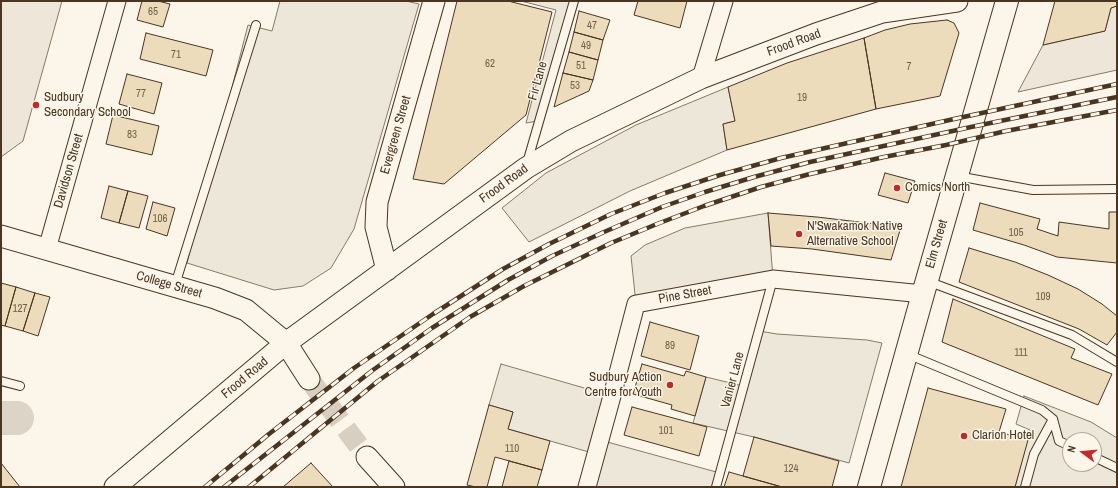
<!DOCTYPE html>
<html>
<head>
<meta charset="utf-8">
<style>
	body { margin:0 }
	#map { position:relative; width:1118px; height:488px; overflow:hidden; background:#fbf6e9; font-family:"Archivo Narrow",sans-serif }
	canvas { display:block }
	.frame { position:absolute; inset:0; border:2px solid #4a3520; pointer-events:none }
	.north { position:absolute; left:1062px; top:432px; width:40px; height:40px; box-sizing:border-box; background:#fbf6e9; border:1px solid #b4a999; border-radius:50%; rotate:286deg; font-size:11px; font-weight:700; line-height:16px; text-align:center; color:#4a3520 }
	.north::after { content:''; display:block; margin:auto; width:14px; height:18px; background:#c62828; clip-path:polygon(50% 0,100% 100%,50% 72%,0 100%) }
</style>
</head>
<body>
<div id="map">
<canvas width="1118" height="488"></canvas>
<div class="frame"></div>
<div class="north">N</div>
</div>
<script>
const c = document.querySelector('canvas').getContext('2d');
c.lineJoin = 'round';
function fillPath(path, color) { c.fillStyle = color; c.fill(path, 'evenodd'); }
const shape = rows => new Path2D(rows.map(r => 'M' + r).join(''));
function trace(path, color, width, dash) { c.strokeStyle = color; c.lineWidth = width; c.lineCap = dash ? 'butt' : 'round'; c.setLineDash(dash || []); c.stroke(path); }
function label(font, color, halo, rows, align = 'center') {
  c.font = font + ' "Archivo Narrow",sans-serif'; c.lineWidth = 3; c.setLineDash([]); c.textBaseline = 'middle'; c.strokeStyle = halo; c.fillStyle = color; for (const [text, x, y, turn = 0] of rows) {
    c.save(); c.translate(x, y); c.rotate((+turn || 0) * Math.PI / 180); c.textAlign = isNaN(turn) ? turn : align; if (halo) c.strokeText(text, 0, 0); c.fillText(text, 0, 0); c.restore();
  }
}
const green = shape([
	[1,1,62,1,23,141,1,157,1,1],
	[1117,6,1117,70,1018,92,1043,45,1105,31,1111,8,1117,6]
]);
const parking = shape([
	[280,1,406,1,419,4,354,229,331,268,303,286,274,290,187,263,248,25,272,31,280,1],
	[521,1,574,1,538,121,526,123,556,10,521,1],
	[728,87,735,121,723,124,727,150,630,191,529,242,502,208,546,173,636,125,728,87],
	[768,213,773,279,636,304,631,256,645,245,685,228,768,213],
	[759,331,777,334,867,340,882,343,849,463,754,437,693,423,706,377,743,386,759,331],
	[501,364,612,396,600,440,720,473,716,487,587,487,596,454,508,429,513,412,489,405,501,364],
	[1024,396,1091,422,1117,438,1117,487,1015,487,1030,430,1016,424,1024,396],
	[1070,440,1094,440,1094,464,1070,464,1070,440]
]);
const river = shape([
	[1,418,17,418]
]);
const building = shape([
	[142,1,158,1,170,4,163,27,137,20,142,1],
	[457,1,508,1,552,12,526,115,444,184,413,179,457,1],
	[638,1,687,1,680,28,634,15,638,1],
	[1055,1,1117,1,1117,6,1111,8,1105,31,1043,45,1055,1],
	[579,11,610,20,603,40,574,32,579,11],
	[947,20,954,23,959,33,940,96,876,109,864,38,885,30,910,24,947,20],
	[574,32,603,40,598,60,569,52,574,32],
	[146,33,213,50,206,76,140,59,146,33],
	[864,38,876,109,727,150,723,124,735,121,728,87,787,63,864,38],
	[569,52,598,60,593,80,563,73,569,52],
	[563,73,593,80,589,91,554,107,563,73],
	[127,74,162,83,154,114,119,104,127,74],
	[113,115,159,126,152,155,106,144,113,115],
	[885,173,915,181,908,203,878,195,885,173],
	[109,186,128,191,119,223,101,218,109,186],
	[128,191,148,196,139,228,119,223,128,191],
	[153,202,175,208,167,236,146,229,153,202],
	[980,203,1040,219,1037,229,1058,236,1059,222,1109,229,1109,212,1117,212,1117,263,1057,257,1024,245,973,230,980,203],
	[768,213,817,217,901,227,891,260,812,249,771,246,768,213],
	[969,248,1015,262,1048,275,1078,289,1102,304,1117,316,1117,332,1107,345,1079,329,959,282,969,248],
	[1,283,16,287,5,326,1,325,1,283],
	[16,287,35,293,23,331,5,326,16,287],
	[35,293,50,297,38,336,23,331,35,293],
	[953,299,1075,349,1071,358,1112,374,1098,405,942,342,953,299],
	[650,322,699,336,690,370,641,356,650,322],
	[642,364,684,376,686,371,706,377,695,416,671,409,672,405,633,394,642,364],
	[928,388,1006,409,999,432,1028,440,1015,487,901,487,928,388],
	[489,405,513,412,508,429,550,441,542,470,495,457,487,487,476,487,467,485,489,405],
	[632,407,707,427,699,456,624,435,632,407],
	[754,437,839,461,832,487,782,487,743,476,754,437],
	[509,461,542,470,537,487,502,487,509,461],
	[1,463,20,487,1,487,1,463],
	[311,463,333,487,283,487,311,463],
	[729,472,743,476,782,487,724,487,729,472]
]);
const tertiaryTunnel = shape([
	[309,379,367,457]
]);
const service = shape([
	[527,163,574,1],
	[957,176,1033,190,1117,189],
	[927,281,1072,335,1117,362],
	[175,285,256,25],
	[907,354,1042,410,1053,419,1059,441,1070,446],
	[1,381,20,386],
	[1094,457,1117,468],
	[716,487,773,279],
	[1025,487,1034,454,1053,419]
]);
const minor = shape([
	[701,78,724,1],
	[47,249,117,1],
	[587,487,612,396,636,304,773,279,923,294]
]);
const tertiary = shape([
	[1,236,215,298,246,310,286,343,309,379],
	[387,270,376,227,377,202,434,1],
	[367,457,394,487],
	[115,487,286,343,526,168,571,141,701,78,816,34,882,12,957,1]
]);
const primary = shape([
	[869,487,923,294,1007,1]
]);
const rail = shape([
	[205,487,269,434,354,368,433,314,503,269,549,244,611,214,665,193,720,175,781,158,954,119,1117,84],
	[224,487,373,370,432,328,508,280,552,256,604,232,662,207,705,192,754,177,810,162,971,127,1117,97],
	[249,487,378,381,470,317,524,286,611,243,657,224,704,206,761,187,810,174,884,157,946,145,1006,131,1117,110]
]);
const markers = [
	[36,105,4,"#c62828"],
	[897,188,4,"#c62828"],
	[799,234,4,"#c62828"],
	[670,385,4,"#c62828"],
	[964,436,4,"#c62828"]
];
const numberNames = [
	["65",153,12],
	["47",592,26],
	["49",586,46],
	["71",176,55],
	["62",490,64],
	["51",581,66],
	["7",909,67],
	["53",575,86],
	["77",141,94],
	["19",802,98],
	["83",132,135],
	["106",160,219],
	["105",1016,233],
	["109",1043,297],
	["127",20,309],
	["89",670,346],
	["111",1021,353],
	["101",666,431],
	["110",512,449],
	["124",791,469]
];
const streetNames = [
	["Frood Road",794,43,-20],
	["Fir Lane",538,81,-74],
	["Evergreen Street",396,135,-74],
	["Davidson Street",69,171,-74],
	["Frood Road",504,184,-36],
	["Elm Street",937,244,-74],
	["College Street",169,285,16],
	["Pine Street",685,295,-10],
	["Frood Road",245,378,-40],
	["Vanier Lane",733,380,-75]
];
const poiNames = [
	["Sudbury",44,98],
	["Secondary School",44,113],
	["Comics North",905,188],
	["N'Swakamok Native",807,227],
	["Alternative School",807,242],
	["Sudbury Action",662,378,"right"],
	["Centre for Youth",662,393,"right"],
	["Clarion Hotel",972,436]
];
fillPath(green, '#ede6d9');
trace(green, '#887966', 1);
fillPath(parking, '#ede7d9');
trace(parking, '#887966', 1);
trace(river, '#dcd4c6', 34);
fillPath(building, '#ecdcbc');
trace(building, '#4a3520', 1);
trace(tertiaryTunnel, '#d8cfc1', 21, [21, 10]);
trace(service, '#4a3520', 10);
trace(minor, '#4a3520', 19);
trace(tertiary, '#4a3520', 23);
trace(primary, '#4a3520', 24);
trace(service, '#fbf6e9', 8);
trace(minor, '#fbf6e9', 17);
trace(tertiary, '#fbf6e9', 21);
trace(primary, '#fbf6e9', 22);
trace(rail, '#4a3520', 4.5);
trace(rail, '#fbf6e9', 3, [9]);
for (const [x, y, r, color] of markers) { const dot = new Path2D(); dot.arc(x, y, r, 0, 2 * Math.PI); c.fillStyle = color; c.fill(dot); trace(dot, '#fbf6e9', 1.5); }
label('11px', '#725f47', null, numberNames);
label('13px', '#4a3520', '#fbf6e9', streetNames);
label('13px', '#4a3520', '#fbf6e9', poiNames, 'left');
</script>
</body>
</html>
